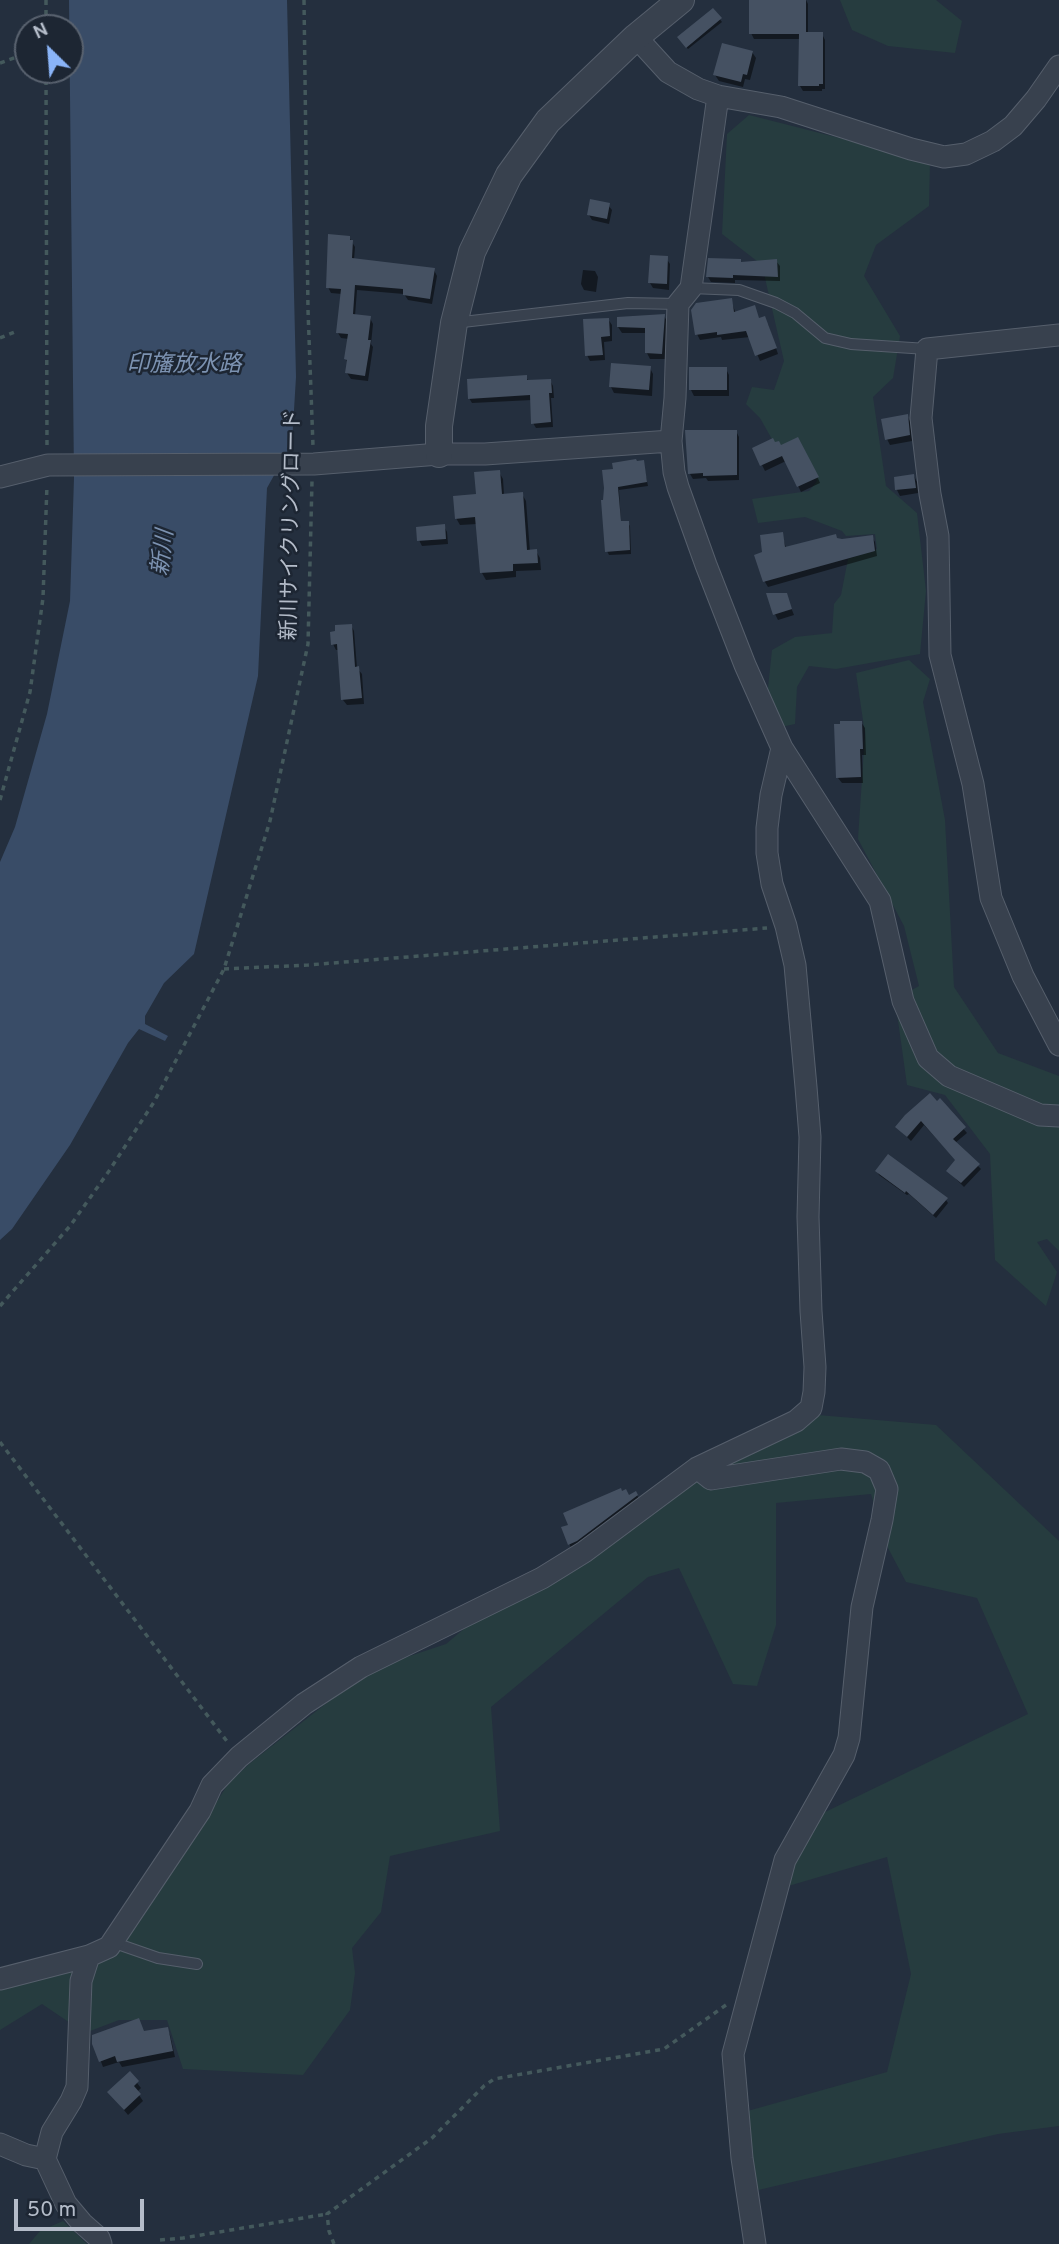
<!DOCTYPE html>
<html>
<head>
<meta charset="utf-8">
<style>
	body { margin:0 }
	#map { position:relative; width:1059px; height:2244px; overflow:hidden; background:#242f3e; font-family:Overpass,sans-serif }
	canvas { display:block }
	.north { position:absolute; left:14px; top:14px; width:70px; height:70px; box-sizing:border-box; background:#1d2633; border:2px solid #59626f; border-radius:50%; rotate:335deg; font-size:19px; font-weight:700; line-height:28px; text-align:center; color:#b4bcc9 }
	.north::after { content:''; display:block; margin:auto; width:24px; height:32px; background:#8ab4f8; clip-path:polygon(50% 0,100% 100%,50% 72%,0 100%) }
	.scale { position:absolute; left:14px; top:2199px; width:130px; height:32px; box-sizing:border-box; border:4px solid #b4bcc9; border-top:0; padding-left:9px; font-size:21px; line-height:24px; white-space:nowrap; color:#b4bcc9; -webkit-text-stroke:5px #1d2633; paint-order:stroke }
</style>
</head>
<body>
<div id="map">
<canvas width="1059" height="2244"></canvas>
<div class="north">N</div>
<div class="scale">50 m</div>
</div>
<script>
const c = document.querySelector('canvas').getContext('2d');
c.lineJoin = 'round';
function fillPath(path, color) { c.fillStyle = color; c.fill(path, 'evenodd'); }
const shape = rows => new Path2D(rows.map(r => 'M' + r).join(''));
function trace(path, color, width, dash) { c.strokeStyle = color; c.lineWidth = width; c.lineCap = dash ? 'butt' : 'round'; c.setLineDash(dash || []); c.stroke(path); }
function label(font, color, halo, rows, align = 'center') {
  c.font = font + ' Overpass,"Noto Sans JP",sans-serif'; c.lineWidth = 5; c.setLineDash([]); c.textBaseline = 'middle'; c.strokeStyle = halo; c.fillStyle = color; for (const [text, x, y, turn = 0] of rows) {
    c.save(); c.translate(x, y); c.rotate((+turn || 0) * Math.PI / 180); c.textAlign = isNaN(turn) ? turn : align; if (halo) c.strokeText(text, 0, 0); c.fillText(text, 0, 0); c.restore();
  }
}
const green = shape([
	[840,0,936,0,962,21,955,53,888,46,852,30],
	[749,115,930,161,929,206,876,245,864,276,900,336,893,378,873,397,886,486,917,513,926,591,920,654,836,669,809,666,797,687,795,724,781,727,767,697,772,650,795,637,832,633,834,604,841,595,848,559,877,549,875,534,846,536,842,531,805,517,758,523,752,499,809,491,817,481,800,441,777,448,760,418,746,404,752,387,774,390,784,361,762,265,722,234,727,134],
	[909,660,930,679,923,702,945,820,954,987,998,1053,1059,1076,1059,1251,1047,1239,1037,1242,1057,1272,1046,1306,995,1260,990,1154,945,1095,907,1085,895,999,919,986,904,926,858,839,865,734,856,673],
	[818,1415,936,1425,1059,1541,1059,2126,998,2134,754,2191,744,2112,887,2072,911,1974,887,1857,785,1887,792,1864,821,1814,1028,1714,977,1598,906,1582,888,1548,871,1494,776,1503,776,1625,757,1686,733,1684,679,1568,648,1577,491,1707,500,1831,390,1856,381,1912,352,1948,355,1973,350,2010,303,2075,183,2069,167,2020,119,2020,85,2033,42,2004,0,2030,0,1989,117,1952,174,1869,228,1784,249,1764,333,1698,376,1670,407,1657,446,1644,471,1623,669,1496,717,1468,783,1440,799,1431],
	[63,2221,87,2244,29,2244,40,2231]
]);
const water = shape([
	[69,0,287,0,296,377,292,443,267,488,258,676,194,954,164,983,145,1016,145,1024,168,1036,165,1041,139,1029,128,1043,70,1145,12,1229,0,1240,0,862,15,827,47,714,70,601,74,478]
]);
const shadow = shape([
	[751,0,806,0,808,4,808,34,822,34,825,40,825,89,822,89,822,91,803,91,800,86,800,39,754,39,751,33],
	[713,10,722,22,688,49,680,40],
	[752,52,756,58,750,80,745,79,743,87,719,81,715,75],
	[608,205,612,210,609,224,592,220,589,215],
	[349,237,355,247,354,260,434,270,437,276,432,304,408,300,404,294,357,290,355,316,370,318,373,324,371,344,373,347,368,381,351,379,347,373,348,364,346,359,349,339,341,338,338,333,342,294,331,293,328,287],
	[666,258,670,264,669,290,653,288,650,283],
	[776,261,780,266,780,281,735,280,735,283,711,282,708,277,741,263],
	[583,270,595,271,598,277,596,292,584,290,581,284],
	[731,300,736,314,768,324,778,354,760,361,750,337,722,340,721,337,700,340,697,334],
	[664,316,667,321,665,359,650,359,647,353,647,333,622,333,618,327],
	[608,319,612,325,612,341,604,342,605,360,590,361,587,355],
	[650,368,653,374,652,396,614,393,611,387],
	[726,369,729,375,729,396,694,396,691,390],
	[526,377,529,382,550,380,553,386,554,398,551,398,553,427,536,428,533,423,532,400,472,403,469,398],
	[907,416,910,421,912,441,890,445,887,439],
	[736,431,739,437,739,480,708,481,706,478,693,479,690,474],
	[775,444,815,471,820,483,801,492,786,461,765,471,754,449],
	[643,462,648,486,619,490,621,523,628,523,630,526,631,554,609,555,607,551,605,488],
	[499,472,503,479,504,495,522,494,526,501,530,552,536,551,540,558,541,570,516,571,516,577,486,580,482,573,477,524,460,525,456,518],
	[914,476,917,482,918,493,900,496,897,490,896,478],
	[444,526,447,532,448,544,422,546,419,540],
	[782,534,786,548,838,540,872,537,875,542,877,556,768,587,765,582,764,554],
	[786,595,794,615,778,620,775,614],
	[351,625,354,631,357,668,362,674,364,704,347,705,343,700,339,650,336,650,333,644,337,633],
	[861,722,865,728,866,755,862,755,863,783,842,783,838,778],
	[940,1101,967,1133,955,1143,981,1169,964,1187,948,1171,957,1161,924,1125,911,1141,897,1127],
	[877,1171,946,1200,948,1203,936,1218,909,1194,907,1195,879,1175],
	[636,1493,639,1499,571,1548,564,1528],
	[167,2029,170,2035,175,2057,122,2067,119,2062,103,2067,94,2043],
	[130,2074,141,2088,137,2092,143,2101,128,2115,109,2092]
]);
const building = shape([
	[749,0,806,0,806,32,823,32,823,84,819,84,819,86,798,86,799,34,749,34],
	[713,8,722,18,686,48,677,37],
	[722,43,753,51,747,75,743,74,741,82,713,75],
	[590,199,610,203,607,219,587,215],
	[328,234,350,236,350,240,353,240,352,258,435,268,430,299,403,295,403,289,355,285,353,314,371,316,368,340,371,340,365,376,345,373,347,360,344,359,348,334,336,333,341,289,326,288],
	[650,255,668,256,667,284,648,283],
	[708,258,741,259,741,262,777,259,778,277,733,275,733,278,706,277],
	[732,298,734,312,755,305,759,318,765,316,777,348,755,356,746,331,717,335,717,332,695,335,691,310,696,303],
	[665,314,662,354,645,353,645,328,617,327,617,317],
	[609,318,610,336,601,337,603,355,585,356,583,319],
	[611,363,651,366,649,390,609,387],
	[689,367,727,367,727,390,689,390],
	[527,375,527,380,551,379,552,393,549,393,551,422,531,424,530,395,468,399,467,379],
	[908,414,910,435,885,440,881,419],
	[685,430,737,430,737,475,703,476,703,473,688,474],
	[798,437,819,477,797,487,782,456,760,466,752,448,773,438,775,442,779,441,781,445],
	[636,459,637,461,644,460,647,482,618,487,621,521,629,521,630,550,605,552,601,500,603,500,604,488,602,470,613,469,612,463],
	[500,470,502,494,523,492,527,550,537,549,538,563,513,564,513,571,480,573,475,517,455,519,453,496,476,494,474,472],
	[914,474,916,488,895,490,894,477],
	[445,524,446,539,417,541,416,527],
	[783,532,785,547,836,534,837,538,842,539,873,535,875,551,763,582,754,555,762,552,760,535],
	[766,593,787,593,792,609,773,615],
	[352,624,355,667,359,666,362,698,341,700,337,644,331,645,330,632,335,631,335,625],
	[840,721,862,721,863,749,860,749,861,777,836,778,834,724,840,724],
	[930,1093,937,1101,940,1098,966,1127,953,1139,980,1164,961,1183,946,1171,955,1160,921,1121,907,1137,895,1127,905,1115],
	[888,1154,948,1198,933,1215,906,1191,905,1193,875,1171],
	[621,1488,622,1491,626,1489,629,1495,636,1491,638,1495,577,1541,568,1545,561,1527,568,1525,563,1513],
	[139,2018,144,2031,168,2027,173,2051,117,2062,115,2056,99,2062,92,2044,92,2035],
	[130,2071,139,2081,134,2086,141,2094,124,2110,107,2092]
]);
const path = shape([
	[46,0,46,28],
	[304,0,308,310,313,446],
	[0,63,28,53],
	[46,70,47,446],
	[0,338,17,331],
	[0,800,30,692,43,598,47,485],
	[224,969,308,965,767,928],
	[0,1306,70,1226,109,1171,154,1102,224,969,270,821,308,644,312,481],
	[0,1442,229,1744],
	[160,2240,183,2238,327,2214],
	[334,2244,329,2231,327,2214,432,2138,484,2086,494,2079,664,2049,726,2005]
]);
const service = shape([
	[691,288,739,290,776,303,795,313,825,338,851,344,927,349],
	[454,323,628,303,678,304],
	[112,1942,158,1958,197,1964]
]);
const minor = shape([
	[636,37,668,72,698,89,718,96,781,107,911,149,944,157,966,154,993,141,1013,126,1036,99,1059,66],
	[1059,335,927,349,921,418,930,494,938,536,940,655,973,784,991,898,1023,976,1059,1045],
	[671,441,675,398,678,304,691,288,718,96],
	[0,477,48,465,314,464,439,454,485,454,671,441,674,472,678,487,706,565,745,665,782,748,880,901,903,1001,928,1058,949,1076,1040,1115,1059,1116],
	[697,1468,711,1479,841,1459,865,1462,879,1470,887,1489,882,1520,862,1607,849,1738,844,1755,785,1860,733,2054,742,2158,755,2244],
	[89,1956,81,1981,77,2087,71,2101,52,2132,45,2159,66,2204,82,2223,99,2238,101,2244],
	[0,1979,89,1956,109,1947,200,1811,212,1785,239,1757,304,1704,361,1667,542,1578,584,1552,697,1468,796,1421,811,1408,814,1392,815,1367,811,1311,808,1217,810,1137,806,1087,795,965,786,926,772,884,767,853,767,828,771,795,782,748],
	[0,2144,26,2155,45,2159]
]);
const tertiary = shape([
	[439,454,439,426,454,323,472,252,509,175,548,121,636,37,681,0]
]);
const streetNames = [
	["新川サイクリングロード",293,525,-89]
];
const waterNames = [
	["印旛放水路",184,366],
	["新川",165,553,-83]
];
fillPath(green, '#263c3f');
fillPath(water, '#394c67');
fillPath(shadow, '#0007');
fillPath(building, '#455162');
trace(service, '#565f6c', 12);
trace(minor, '#565f6c', 23);
trace(tertiary, '#565f6c', 28);
trace(path, '#44595c', 3.5, [5, 5]);
trace(service, '#38414e', 10);
trace(minor, '#38414e', 21);
trace(tertiary, '#38414e', 26);
label('21px', '#b4bcc9', '#1d2633', streetNames);
label('italic 23px', '#7c92b1', '#1d2633', waterNames);
</script>
</body>
</html>
